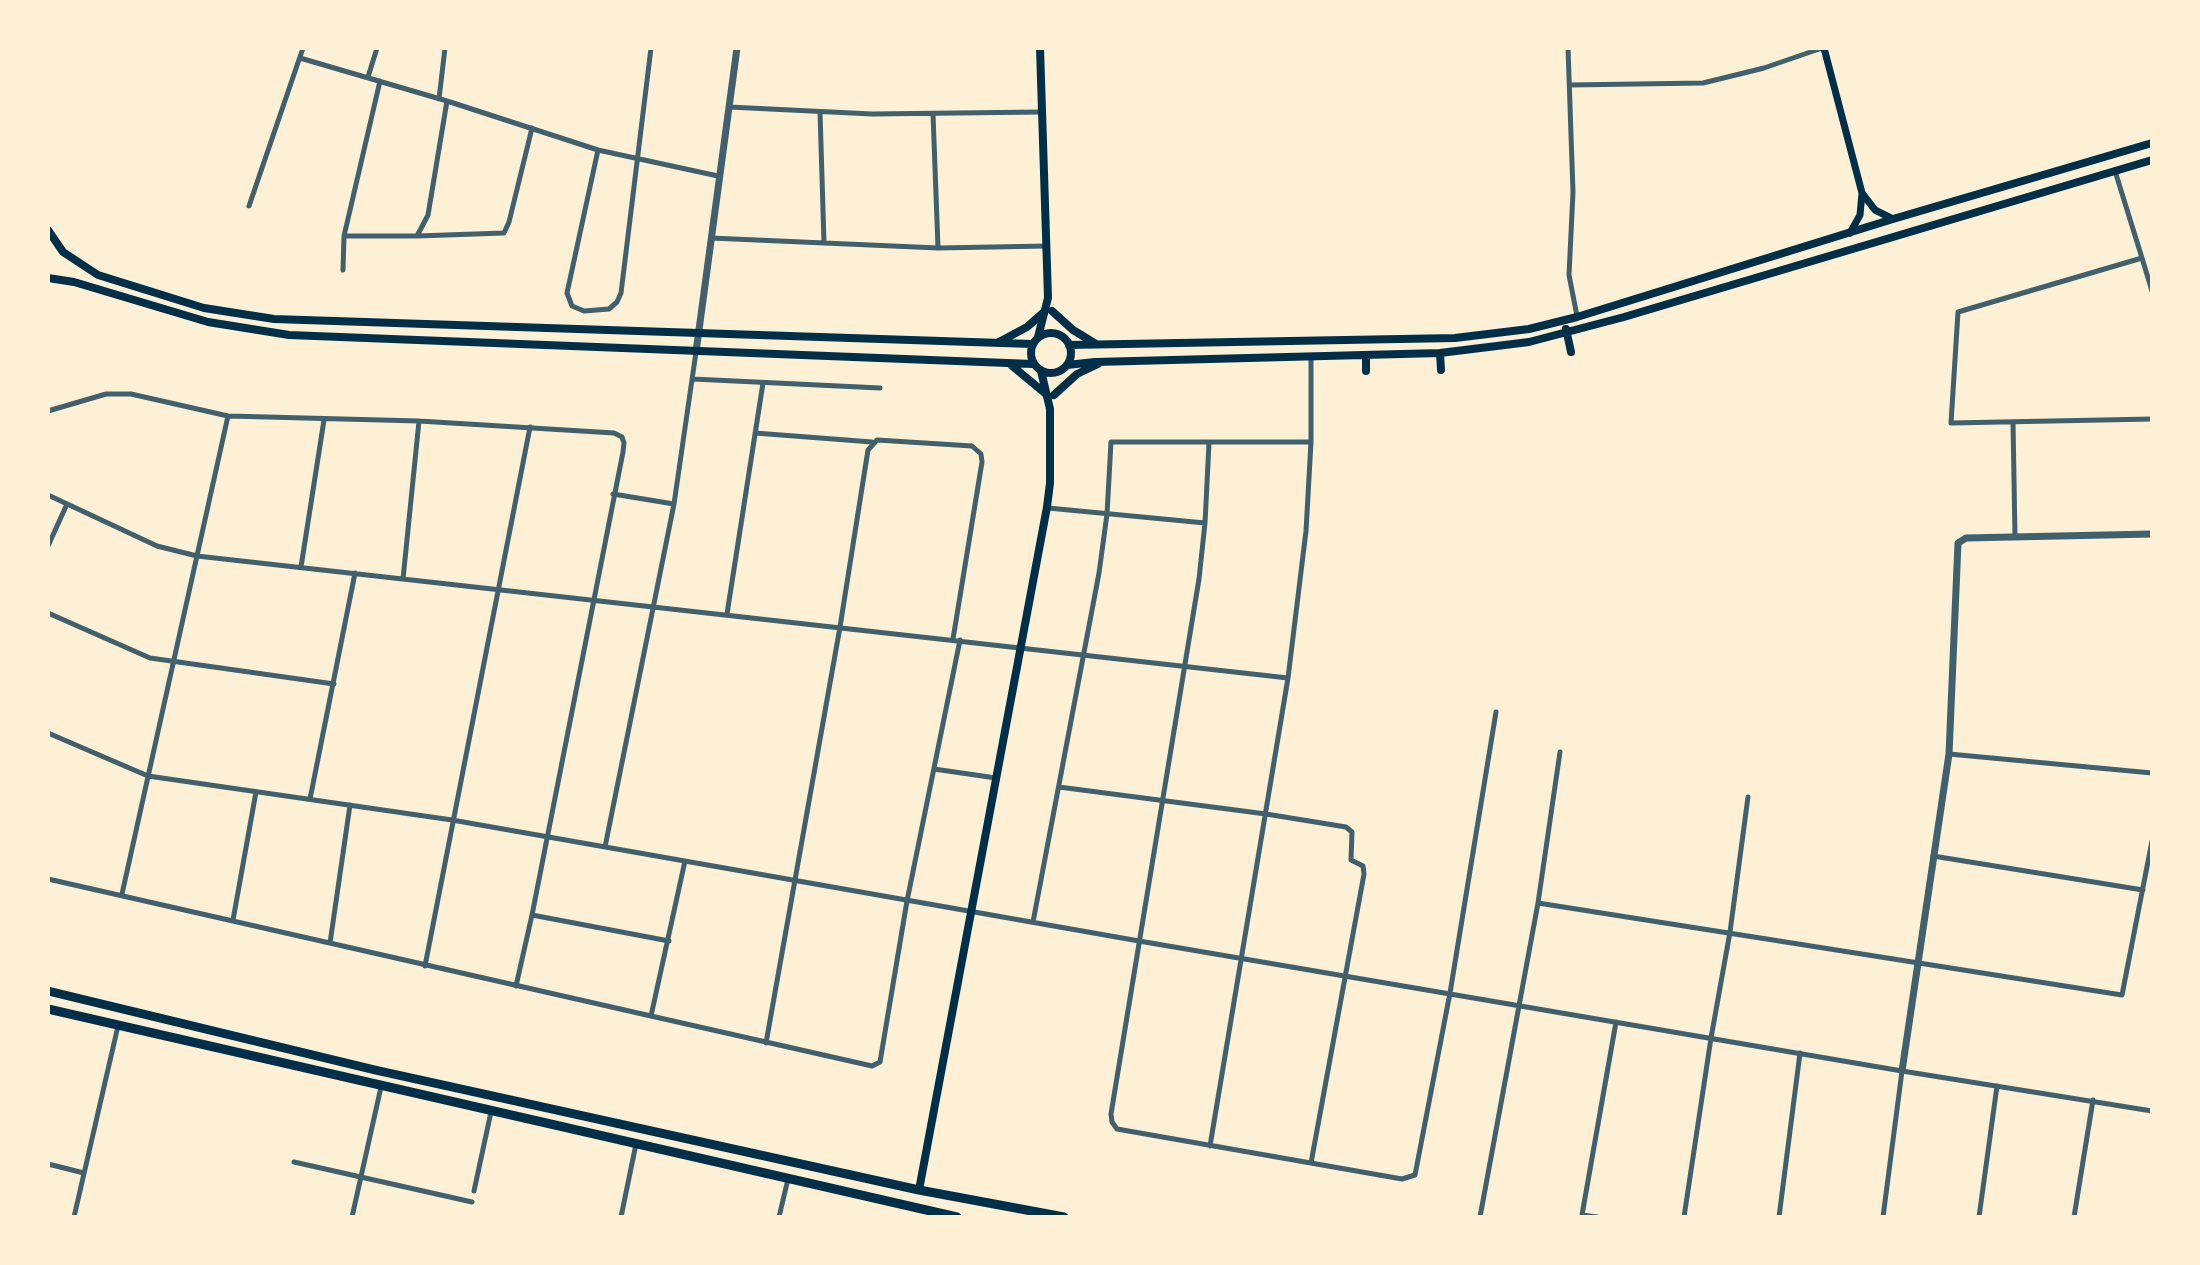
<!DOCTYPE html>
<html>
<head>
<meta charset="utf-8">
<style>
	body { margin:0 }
	#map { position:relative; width:2200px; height:1265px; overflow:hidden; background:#fdf0d5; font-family:Commissioner,sans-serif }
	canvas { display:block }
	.frame { position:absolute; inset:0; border:50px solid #fdf0d5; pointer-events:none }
</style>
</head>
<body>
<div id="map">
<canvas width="2200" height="1265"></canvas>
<div class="frame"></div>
</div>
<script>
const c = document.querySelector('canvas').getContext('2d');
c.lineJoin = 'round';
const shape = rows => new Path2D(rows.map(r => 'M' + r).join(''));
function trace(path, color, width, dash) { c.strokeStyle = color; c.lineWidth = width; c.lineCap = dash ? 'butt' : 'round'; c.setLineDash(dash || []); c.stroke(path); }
const minor = shape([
	[1568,48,1573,192,1569,275,1577,316],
	[300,58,447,101,598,150,718,176],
	[368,77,377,48],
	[1570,85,1703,83,1764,68,1822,48],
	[439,99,445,48],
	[729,107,872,114,1041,112],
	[820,112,824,243],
	[933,114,938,248],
	[598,150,567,293,572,306,584,311,609,309,617,302,621,293,651,48],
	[2115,171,2142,258,1958,312,1951,423,2152,419],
	[249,206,303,48],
	[344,236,417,236,428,215,447,101],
	[417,236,504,233,509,222,532,128],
	[711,238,938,248,1047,246],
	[2142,258,2152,291],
	[343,270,344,236,380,81],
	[693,379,880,388],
	[48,411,106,394,131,394,228,416,419,421,614,433,622,437,624,443,623,452,532,915,516,986],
	[2013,422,2015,537],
	[755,433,872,442],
	[613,494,674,504],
	[48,495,157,546,197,556,1288,678],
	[1048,508,1205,523,1209,443],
	[1205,523,1199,579,1111,1114,1112,1122,1117,1129,1402,1179,1415,1175,1450,993,1496,712],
	[48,546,67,504],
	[301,567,324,420],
	[403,579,419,421],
	[48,613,150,658,334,684],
	[727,614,763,383],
	[48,733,148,776,452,820,1139,941,1902,1071,2152,1111],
	[1949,754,2152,773],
	[934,769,996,778],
	[1059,787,1266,814,1346,827,1352,832,1351,860,1363,866,1364,874,1311,1163],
	[310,799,355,573],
	[605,847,674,504,696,352],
	[1933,856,2143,890],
	[48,879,651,1016,685,861],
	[122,894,228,416],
	[1538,903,2122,995,2152,841],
	[532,915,669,941],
	[233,920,256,792],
	[1033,922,1099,573,1107,514,1111,442,1311,442],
	[330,943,350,805],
	[425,966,530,427],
	[651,1016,872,1066,880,1062,907,901,960,640],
	[766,1043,840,627,868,450,877,440,972,446,981,454,982,462,953,639],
	[1210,1146,1288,678,1306,531,1311,442,1311,356],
	[294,1162,472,1202],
	[48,1164,84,1173],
	[474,1191,491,1112],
	[74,1217,118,1026],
	[352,1217,381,1087],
	[621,1217,636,1144],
	[779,1217,788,1179],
	[1480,1217,1538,903,1560,752],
	[1597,1217,1582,1215,1616,1022],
	[1684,1217,1711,1038,1730,932,1748,797],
	[1779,1217,1800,1053],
	[1883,1217,1902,1071],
	[1979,1217,1997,1086],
	[2074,1217,2093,1100]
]);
const tertiary = shape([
	[696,352,737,48],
	[1902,1071,1949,754,1958,543,1966,538,2152,534]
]);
const secondary = shape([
	[1824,48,1862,193,1860,215,1850,233],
	[1862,193,1875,210,1893,219]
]);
const primary = shape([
	[48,230,63,252,98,275,204,308,274,319,1032,344],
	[48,278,74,282,208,322,289,335,1033,364],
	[1052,311,1073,330,1096,344],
	[1566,329,1571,352],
	'1031 353a20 20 0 1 1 40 0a20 20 0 1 1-40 0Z',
	[1038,337,1048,298,1040,48],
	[999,342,1027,327,1044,312],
	[1069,345,1455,338,1529,329,1577,317,1893,219,2152,143],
	[1440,353,1441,370],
	[1366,355,1366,371],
	[1011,365,1046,394],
	[1067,365,1095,362,1440,353,1529,342,1624,317,2152,160],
	[1054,395,1077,374,1098,364],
	[919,1190,1047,507,1050,483,1050,409,1041,371]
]);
const trunk = shape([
	[48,991,375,1070,919,1190,1064,1217],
	[48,1009,957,1217]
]);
trace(minor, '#3f606c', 5);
trace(tertiary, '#3f606c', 7);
trace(secondary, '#003049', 7);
trace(primary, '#003049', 8);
trace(trunk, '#003049', 9);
</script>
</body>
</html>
